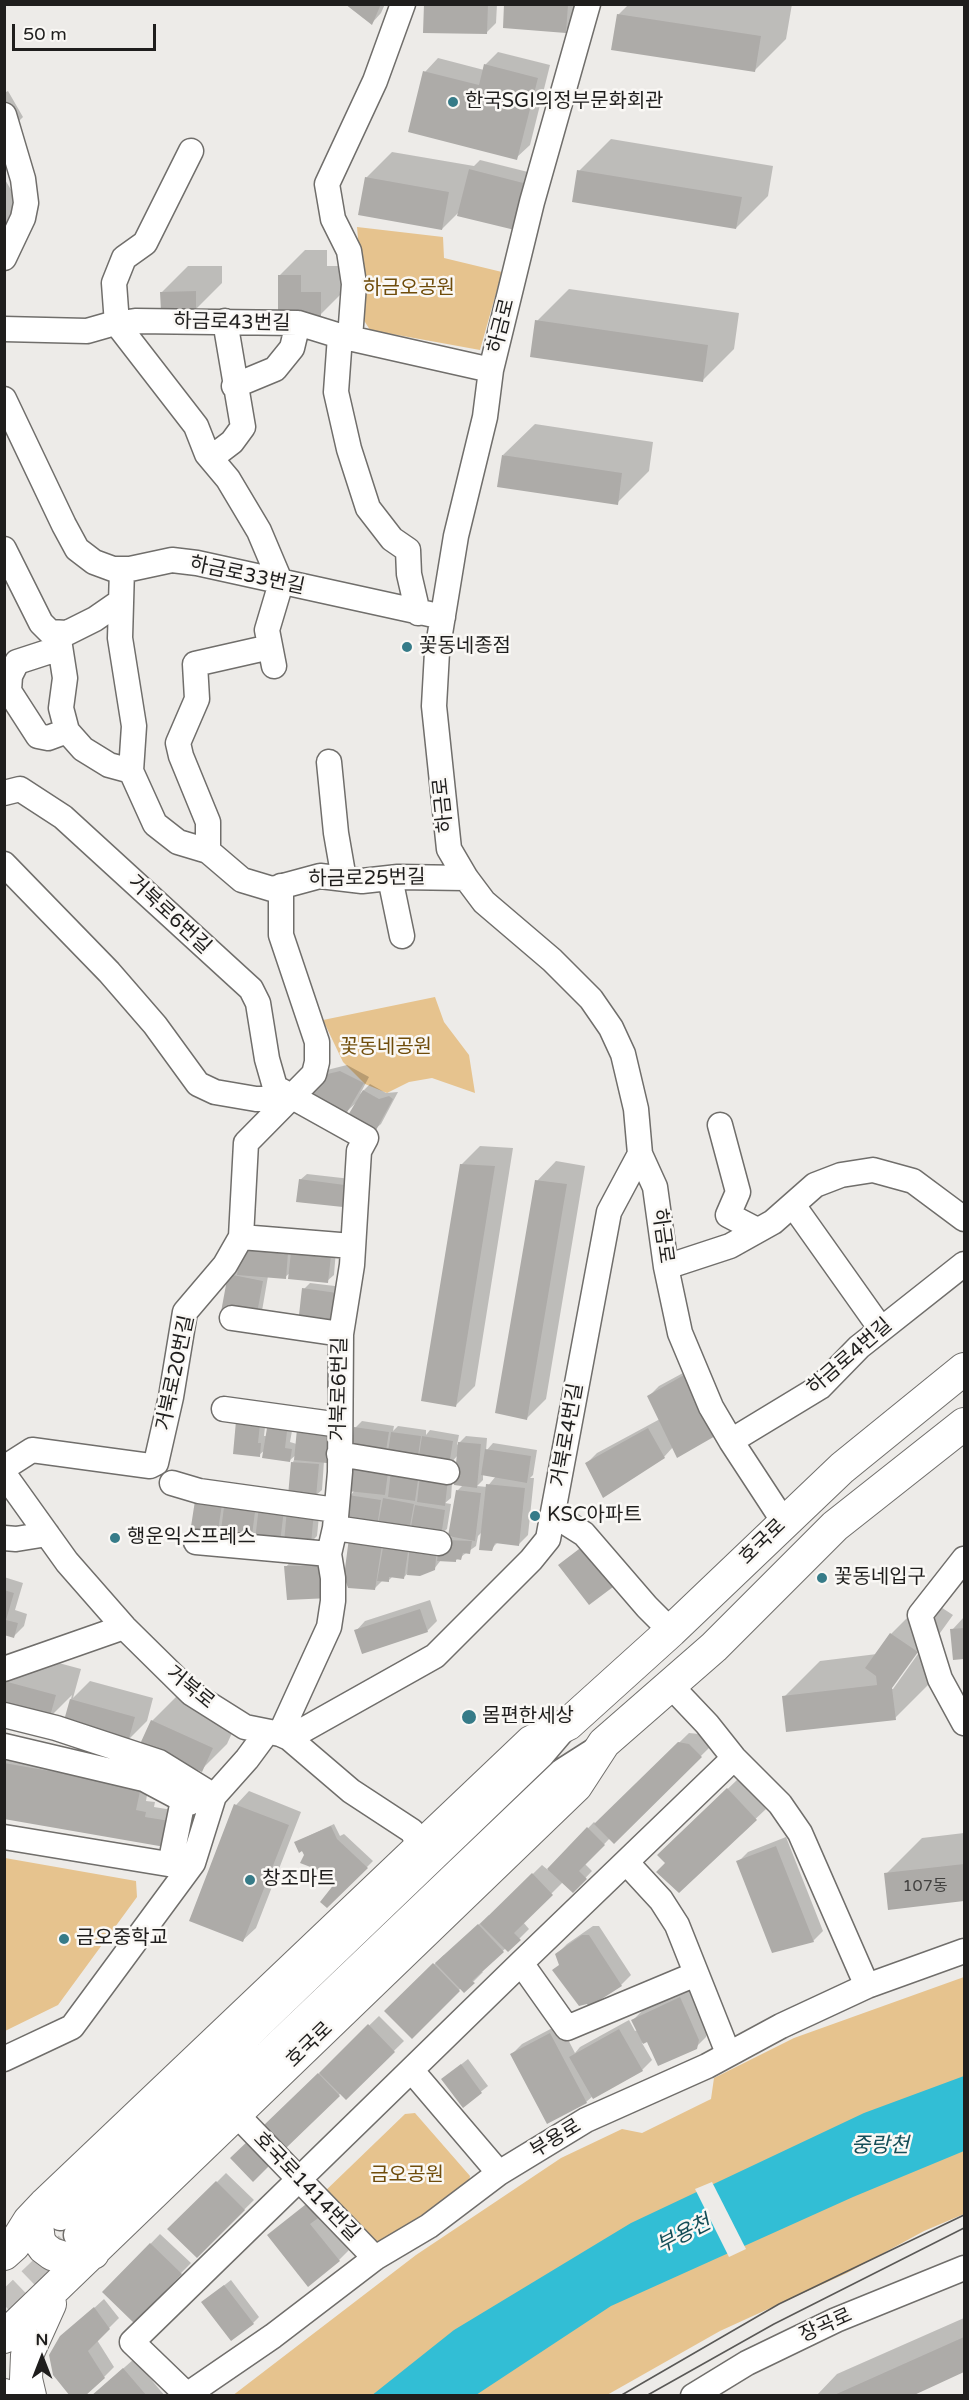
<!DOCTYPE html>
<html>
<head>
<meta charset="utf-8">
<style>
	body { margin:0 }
	#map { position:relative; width:969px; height:2400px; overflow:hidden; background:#edebe8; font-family:"Varela Round",sans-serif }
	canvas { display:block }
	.frame { position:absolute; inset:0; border:6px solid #1f1e1d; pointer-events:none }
	.north { position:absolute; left:12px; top:2328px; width:60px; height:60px; -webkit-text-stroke:4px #faf8f5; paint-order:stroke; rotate:0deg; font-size:16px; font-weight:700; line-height:24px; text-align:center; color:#1f1e1d }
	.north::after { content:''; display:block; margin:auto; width:21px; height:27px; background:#1f1e1d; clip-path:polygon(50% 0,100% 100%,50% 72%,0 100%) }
	.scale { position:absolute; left:12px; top:24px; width:144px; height:27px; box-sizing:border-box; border:3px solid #1f1e1d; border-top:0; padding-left:8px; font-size:18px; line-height:21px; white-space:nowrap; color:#1f1e1d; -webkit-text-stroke:4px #faf8f5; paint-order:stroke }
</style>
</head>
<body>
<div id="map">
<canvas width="969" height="2400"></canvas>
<div class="frame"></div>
<div class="north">N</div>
<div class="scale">50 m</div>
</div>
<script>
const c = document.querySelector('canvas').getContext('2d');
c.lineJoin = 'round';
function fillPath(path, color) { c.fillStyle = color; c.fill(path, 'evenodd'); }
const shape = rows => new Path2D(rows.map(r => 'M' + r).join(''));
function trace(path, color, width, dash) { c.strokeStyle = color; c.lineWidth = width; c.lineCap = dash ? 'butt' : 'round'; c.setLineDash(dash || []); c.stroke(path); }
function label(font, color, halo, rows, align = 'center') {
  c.font = font + ' "Varela Round","Noto Sans KR",sans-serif'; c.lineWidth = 5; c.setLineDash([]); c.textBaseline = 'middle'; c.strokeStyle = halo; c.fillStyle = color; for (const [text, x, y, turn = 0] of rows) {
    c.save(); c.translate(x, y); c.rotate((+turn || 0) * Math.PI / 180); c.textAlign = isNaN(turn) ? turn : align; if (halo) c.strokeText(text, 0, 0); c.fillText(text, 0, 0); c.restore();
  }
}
const green = shape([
	[357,227,443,237,444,258,502,272,480,350,370,330,360,314,361,272],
	[435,997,444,1022,469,1055,475,1093,432,1078,409,1082,387,1093,365,1084,343,1062,323,1020],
	[5,1858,136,1881,137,1897,58,2005,5,2031],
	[964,1977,964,2214,924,2231,847,2273,720,2331,607,2395,232,2396,416,2255,561,2158,622,2129,642,2133,711,2099,714,2078,794,2038],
	[415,2113,470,2176,468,2188,377,2254,321,2195,405,2114]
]);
const water = shape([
	[964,2076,964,2151,853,2197,611,2306,476,2395,371,2396,454,2330,631,2223,864,2113]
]);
const pier = shape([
	[712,2182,746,2249,729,2257,695,2189]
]);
const shadow = shape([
	[347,4,385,4,381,13,372,23],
	[425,4,497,4,496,23,486,33],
	[506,4,577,4,575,21,565,31],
	[629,4,792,4,786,39,755,70,618,15],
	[498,52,550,65,530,145,516,158,425,72,438,58,484,70,485,65],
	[8,91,23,117,4,136,4,93],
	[611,139,773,166,768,196,736,228,579,171],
	[392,152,474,166,480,160,540,175,528,220,460,211,442,229,366,178],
	[4,178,26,215,4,236],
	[305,250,327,250,327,266,346,266,347,288,321,314,279,276],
	[188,266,222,266,222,283,196,309,162,292],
	[569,289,739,313,734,349,702,381,537,321],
	[535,424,653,442,649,471,617,503,503,455],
	[347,1065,369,1077,360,1094,370,1084,386,1093,398,1092,381,1124,374,1130,356,1103,346,1112,311,1093,327,1070],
	[480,1146,513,1148,475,1386,456,1405,461,1165],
	[556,1161,585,1166,546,1399,527,1418,537,1181],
	[307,1174,351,1179,349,1199,342,1206,300,1180],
	[247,1243,336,1250,334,1275,327,1281,291,1272,285,1277,268,1276,262,1311,255,1317,229,1275,236,1269,239,1269],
	[310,1283,343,1287,338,1320,304,1289],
	[694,1367,673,1447,664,1457,587,1463,597,1453,660,1419,649,1396,659,1386],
	[266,1418,264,1436,267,1436,268,1429,274,1422,293,1425,290,1442,333,1455,324,1461,322,1490,315,1496,293,1462,297,1454,290,1460,265,1450,259,1455,234,1452],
	[362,1421,394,1426,393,1431,398,1426,426,1430,426,1435,430,1430,459,1435,457,1445,466,1436,487,1438,486,1451,493,1443,537,1450,533,1475,530,1478,534,1478,528,1535,519,1544,498,1542,491,1549,482,1532,478,1536,476,1546,455,1561,441,1560,434,1569,408,1573,404,1577,393,1576,388,1581,383,1580,374,1589,350,1538,346,1521,350,1496,385,1455,355,1428],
	[458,1455,456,1473,449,1465],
	[483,1474,496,1476,487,1487,477,1486,483,1480],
	[452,1483,463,1485,458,1490,453,1535,448,1540,408,1529,413,1524,440,1535,447,1529,451,1504,445,1503,451,1498],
	[198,1495,320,1506,317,1536,310,1543,286,1535,280,1541,251,1541,222,1529,216,1535],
	[292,1560,332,1560,335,1590,286,1567],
	[4,1577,23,1583,15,1610,27,1614,24,1626,14,1636,4,1633],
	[927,1598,953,1615,927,1651,931,1682,895,1718,784,1697,820,1661,877,1654,891,1634],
	[921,1645,923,1647,893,1689,889,1689],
	[430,1600,437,1621,427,1631,356,1631,365,1621],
	[964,1617,964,1657,954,1658,952,1630],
	[18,1652,81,1669,73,1698,90,1681,153,1698,147,1721,128,1740,65,1723,72,1695,49,1718,4,1706,4,1665],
	[178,1695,237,1722,227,1744,201,1770,152,1721],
	[689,1733,699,1734,711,1746,614,1842,610,1838,585,1864,592,1871,573,1891,563,1882,523,1922,529,1929,508,1950,506,1948,481,1971,483,1972,464,1991,461,1988,412,2036,386,2011,444,1955,445,1956,489,1915,490,1916,542,1865,548,1870,594,1822,596,1824],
	[4,1752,150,1777,146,1801,155,1802,154,1807,179,1811,175,1835,4,1818],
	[738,1779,766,1809,679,1891,666,1863,659,1855],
	[249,1791,301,1812,256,1928,242,1941,190,1920,236,1805],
	[334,1824,340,1836,344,1834,373,1861,346,1888,305,1855,296,1842],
	[964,1833,964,1899,890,1908,886,1874,922,1838],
	[786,1837,823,1931,813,1941,738,1862,748,1852],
	[593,1926,599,1926,631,1975,621,1985,561,1964,557,1954,567,1944],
	[690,1989,708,2029,706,2037,696,2047,648,2040,642,2043,652,2060,642,2070,593,2096,586,2102,512,2054,522,2044,560,2024,575,2053,580,2047,629,2020,635,2031,638,2030,633,2020,643,2010],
	[379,2016,404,2041,346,2098,341,2093,285,2147,265,2126],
	[468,2059,488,2086,463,2106,443,2079],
	[226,2173,254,2200,197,2256,170,2229],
	[320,2214,349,2250,339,2260,269,2236],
	[160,2234,191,2263,134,2321,104,2292],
	[231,2280,259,2317,253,2323,203,2302],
	[104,2299,119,2318,97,2340,114,2367,104,2377,67,2333],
	[964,2318,964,2371,908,2396,816,2396,837,2374],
	[134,2359,165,2396,92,2396]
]);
const building = shape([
	[345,4,381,4,372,25],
	[424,4,488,4,487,34,423,33],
	[504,4,568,5,566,33,503,28],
	[617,14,761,36,755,72,611,50],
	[484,64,538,78,517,160,408,132,423,71,479,85],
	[469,169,531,185,519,231,457,216],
	[577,170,742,197,736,229,572,202],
	[365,177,449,192,442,230,358,215],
	[278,275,301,275,301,292,321,292,321,316,278,316],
	[196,291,196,311,161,311,160,292],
	[535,320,708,345,703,382,530,357],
	[502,455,622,473,618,505,497,487],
	[340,1071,364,1083,346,1114,309,1093,319,1076],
	[363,1090,379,1099,389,1096,393,1099,375,1132,347,1117],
	[460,1164,495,1166,456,1407,421,1401],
	[299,1179,345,1185,343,1207,296,1202],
	[535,1180,567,1184,527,1420,495,1413],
	[240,1249,288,1253,286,1279,237,1275],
	[291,1252,331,1256,328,1283,288,1279],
	[228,1274,263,1281,256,1319,221,1312],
	[302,1288,337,1293,332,1328,298,1324],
	[684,1375,717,1435,677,1458,647,1396],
	[236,1421,260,1424,258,1443,261,1443,260,1457,233,1454],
	[354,1427,389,1432,385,1457,351,1453],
	[267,1428,287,1431,285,1448,292,1449,290,1462,262,1458],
	[648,1428,665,1458,603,1498,585,1463],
	[297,1429,330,1433,327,1463,294,1460],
	[391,1432,421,1436,417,1463,387,1458],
	[422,1436,453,1441,449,1466,418,1462],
	[458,1442,481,1444,477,1488,454,1485],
	[485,1449,531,1456,527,1483,481,1475],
	[351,1461,389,1465,385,1495,347,1491],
	[291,1462,319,1464,316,1498,288,1496],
	[391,1470,419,1473,415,1501,388,1497],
	[420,1475,448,1479,445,1506,417,1502],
	[486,1484,525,1488,519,1546,495,1543,492,1551,479,1550],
	[456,1490,481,1493,475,1541,448,1536],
	[196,1494,223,1498,217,1537,190,1533],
	[348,1495,381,1500,377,1527,344,1522],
	[383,1498,414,1504,409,1531,378,1525],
	[225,1499,256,1504,251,1543,220,1538],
	[415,1505,445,1510,441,1537,410,1532],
	[259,1506,284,1509,280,1543,255,1540],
	[287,1509,314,1512,311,1544,284,1542],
	[349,1538,383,1538,375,1590,348,1588,344,1576],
	[446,1540,472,1541,470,1554,463,1553,461,1560,456,1559,456,1562,437,1561,438,1552],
	[384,1542,409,1545,404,1579,389,1577,389,1582,377,1581],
	[410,1544,437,1546,435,1570,420,1576,407,1575],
	[583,1546,613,1587,589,1605,558,1565],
	[284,1566,326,1566,330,1598,287,1600],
	[4,1590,14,1593,6,1620,18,1623,14,1638,4,1635],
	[420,1609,428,1632,362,1654,354,1630],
	[964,1628,964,1659,953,1660,950,1629],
	[890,1633,918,1652,892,1688,896,1720,786,1732,782,1696,877,1685,876,1676,865,1668],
	[4,1681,56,1695,49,1720,4,1708],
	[70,1699,135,1717,128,1742,63,1724],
	[151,1720,213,1748,202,1772,140,1744],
	[678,1742,689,1744,702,1757,614,1844,594,1824],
	[4,1763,141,1787,136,1810,146,1812,145,1817,170,1821,165,1847,4,1819],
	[727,1788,757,1820,679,1893,656,1872,665,1863,657,1855],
	[234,1804,289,1825,243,1942,189,1921],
	[331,1826,337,1839,368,1868,327,1908,320,1902,335,1883,321,1871,300,1863,304,1855,302,1851,299,1853,294,1842],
	[587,1827,605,1845,579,1871,587,1879,573,1893,547,1869],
	[776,1846,814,1942,772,1953,736,1861],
	[964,1864,964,1901,888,1910,884,1873],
	[532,1873,553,1895,514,1933,521,1940,508,1952,480,1924],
	[478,1924,504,1952,472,1981,475,1983,464,1993,435,1963],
	[582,1935,589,1935,622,1986,589,2007,587,2004,579,2006,552,1970,559,1965,555,1954],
	[433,1963,460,1991,412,2039,384,2011],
	[680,1997,699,2040,697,2049,658,2066,647,2042,643,2044,631,2020],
	[368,2024,395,2052,346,2100,319,2073],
	[619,2029,643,2071,593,2099,569,2057],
	[550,2033,587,2103,547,2124,510,2054],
	[461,2064,482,2093,463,2108,441,2079],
	[318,2073,340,2096,285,2149,263,2126],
	[250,2139,272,2163,253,2182,230,2158],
	[216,2181,245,2210,197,2258,167,2229],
	[310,2201,321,2216,310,2224,340,2261,308,2287,267,2235],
	[150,2243,182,2274,134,2323,102,2292],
	[224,2285,254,2324,231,2341,201,2302],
	[94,2307,110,2329,88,2351,105,2378,85,2396,70,2396,53,2375,49,2355,60,2336],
	[964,2337,964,2372,912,2396,832,2396],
	[123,2368,147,2396,91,2396]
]);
const minorTunnel = shape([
	[4,2305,67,2244]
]);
const minor = shape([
	[588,4,532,202,491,370,485,417,456,536,437,652,434,706,449,849,466,878,484,902,552,960,591,999,611,1028,623,1054,636,1109,640,1154,655,1187,666,1267,680,1333,711,1407,731,1441,784,1522],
	[4,115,23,179,26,203,23,218,4,258],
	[191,151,145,243,124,258,114,283,117,324,196,426,207,454,228,479,259,531,281,583,267,630,274,666],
	[4,329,87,331,108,325,135,321,298,323,340,336,491,370],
	[340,336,336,392,349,449,368,508,392,539,408,550,409,574,418,613],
	[350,338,354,284,349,251,333,219,327,184,375,81,403,4],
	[234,386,275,369,292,348,298,323],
	[4,399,64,525,77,549,94,562,113,569,130,569,172,560,197,563,443,617],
	[211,458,232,442,243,427,225,321],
	[4,549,41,623,50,632,67,633,95,619,121,601],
	[122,569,120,638,134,726,131,771,155,824,178,842,208,851,242,880,272,889,320,876,362,881,398,877,466,878],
	[58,633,65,678,61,708,67,731,83,749,109,765,131,771],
	[60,648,17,662,10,676,9,691,38,736,48,738,67,731],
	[329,762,336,833,344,879],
	[4,793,20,789,63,817,251,989,258,1003,267,1059,275,1087,271,1099,256,1099,215,1092,198,1084,155,1025,109,972,4,864],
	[208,851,208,822,181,756,178,743,197,699,195,664,270,647],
	[390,878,402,936],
	[720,1125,738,1192,728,1215,757,1230],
	[793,1205,881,1329],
	[241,1237,352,1246],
	[666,1267,730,1246,773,1222,815,1185,841,1175,873,1170,913,1181,964,1219],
	[232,1318,341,1334],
	[224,1409,340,1425],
	[731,1441,820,1387,859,1347,964,1264],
	[339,1454,447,1472],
	[4,1468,32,1450,150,1466,156,1463,171,1397,185,1312,225,1265,241,1237,246,1143,314,1074,317,1062,317,1042,281,935,281,886],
	[4,1474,67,1562,124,1627,191,1693,245,1727,280,1734,289,1738,351,1791,412,1831,420,1846],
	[172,1483,199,1491,336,1510],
	[554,1515,584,1534,647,1607,671,1631],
	[335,1528,439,1543],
	[4,1538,16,1539,47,1534],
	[196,1542,329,1554],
	[964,1559,920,1615,940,1679,964,1723],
	[4,1669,124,1627],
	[670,1685,707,1724,734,1758,780,1804,800,1833,867,1986],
	[4,1715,56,1728,159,1762,214,1796],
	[280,1734,329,1627,333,1601,333,1578,329,1554,335,1528,340,1472,341,1334,352,1265,359,1151,366,1138,280,1090],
	[289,1738,435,1656,531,1560,548,1539,609,1212,640,1154],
	[4,1746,144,1779,189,1803],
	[734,1758,521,1963,132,2342,187,2395,273,2336,375,2258,429,2226,499,2173,586,2120,707,2066,781,2026,867,1986,964,1951],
	[4,1837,168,1864,171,1860,183,1800],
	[626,1862,661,1900,677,1925,728,2053],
	[521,1963,567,2028,696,1974],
	[4,2059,72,2027,193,1863,214,1796,247,1759,267,1732],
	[412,2071,499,2173],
	[237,2115,375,2258],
	[60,2218,542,1755,565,1728],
	[76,2235,562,1771,598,1748],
	[693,2396,747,2363,836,2320,964,2268]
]);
const major = shape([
	[45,2204,37,2224,39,2241,44,2248,52,2254,70,2260,93,2253],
	[4,2254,14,2245,29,2221,46,2203,531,1742,568,1724,671,1631,842,1468,964,1369],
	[4,2337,576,1786,604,1743,714,1647,835,1526,964,1424],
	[4,2395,5,2396],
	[30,2396,26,2379,27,2355,50,2304]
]);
const tram = shape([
	[620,2396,779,2304,964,2215],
	[646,2396,774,2324,964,2228]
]);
const markers = [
	[453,102,6,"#367b88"],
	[407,647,6,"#367b88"],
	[535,1516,6,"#367b88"],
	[115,1538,6,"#367b88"],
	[822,1578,6,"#367b88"],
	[469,1717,8,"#367b88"],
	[250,1880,6,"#367b88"],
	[64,1939,6,"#367b88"]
];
const numberNames = [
	["107동",925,1887]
];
const poiNames = [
	["한국SGI의정부문화회관",465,102],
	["꽃동네종점",419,647],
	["KSC아파트",547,1516],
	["행운익스프레스",127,1538],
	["꽃동네입구",834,1578],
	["몸편한세상",482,1717],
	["창조마트",262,1880],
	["금오중학교",76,1939]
];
const parkNames = [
	["하금오공원",409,289],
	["꽃동네공원",386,1048],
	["금오공원",407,2176]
];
const streetNames = [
	["하금로43번길",232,323,1],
	["하금로",502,326,-76],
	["하금로33번길",247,576,12],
	["하금로",444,805,-96],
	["하금로25번길",367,879,-1],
	["거북로6번길",169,915,43],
	["하금로",662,1236,82],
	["하금로4번길",850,1357,-41],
	["거북로20번길",176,1373,-78],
	["거북로6번길",340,1389,-89],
	["거북로4번길",568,1435,-80],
	["호국로",763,1542,-44],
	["거북로",190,1688,39],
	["호국로",310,2045,-44],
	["부용로",556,2139,-31],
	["호국로1414번길",306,2187,46],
	["장곡로",826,2326,-24]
];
const waterNames = [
	["중랑천",880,2146],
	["부용천",684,2235,-27]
];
fillPath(green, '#e6c38e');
fillPath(water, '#32bed5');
fillPath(pier, '#edebe8');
fillPath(shadow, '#0003');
fillPath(building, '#adaba8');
trace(minorTunnel, '#c4c2bf', 24, [24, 12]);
trace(minor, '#706e6b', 27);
trace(major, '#706e6b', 34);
trace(minor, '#fff', 24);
trace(major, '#fff', 32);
trace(tram, '#595856', 1.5);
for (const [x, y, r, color] of markers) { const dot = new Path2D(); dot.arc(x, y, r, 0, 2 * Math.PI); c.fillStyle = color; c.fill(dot); trace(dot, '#faf8f5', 2); }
label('16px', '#424140', null, numberNames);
label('20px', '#1f1e1d', '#faf8f5', poiNames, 'left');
label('20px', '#6f4c0a', '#faf8f5', parkNames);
label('20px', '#1f1e1d', '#faf8f5', streetNames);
label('italic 21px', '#144d57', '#faf8f5', waterNames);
</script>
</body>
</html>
